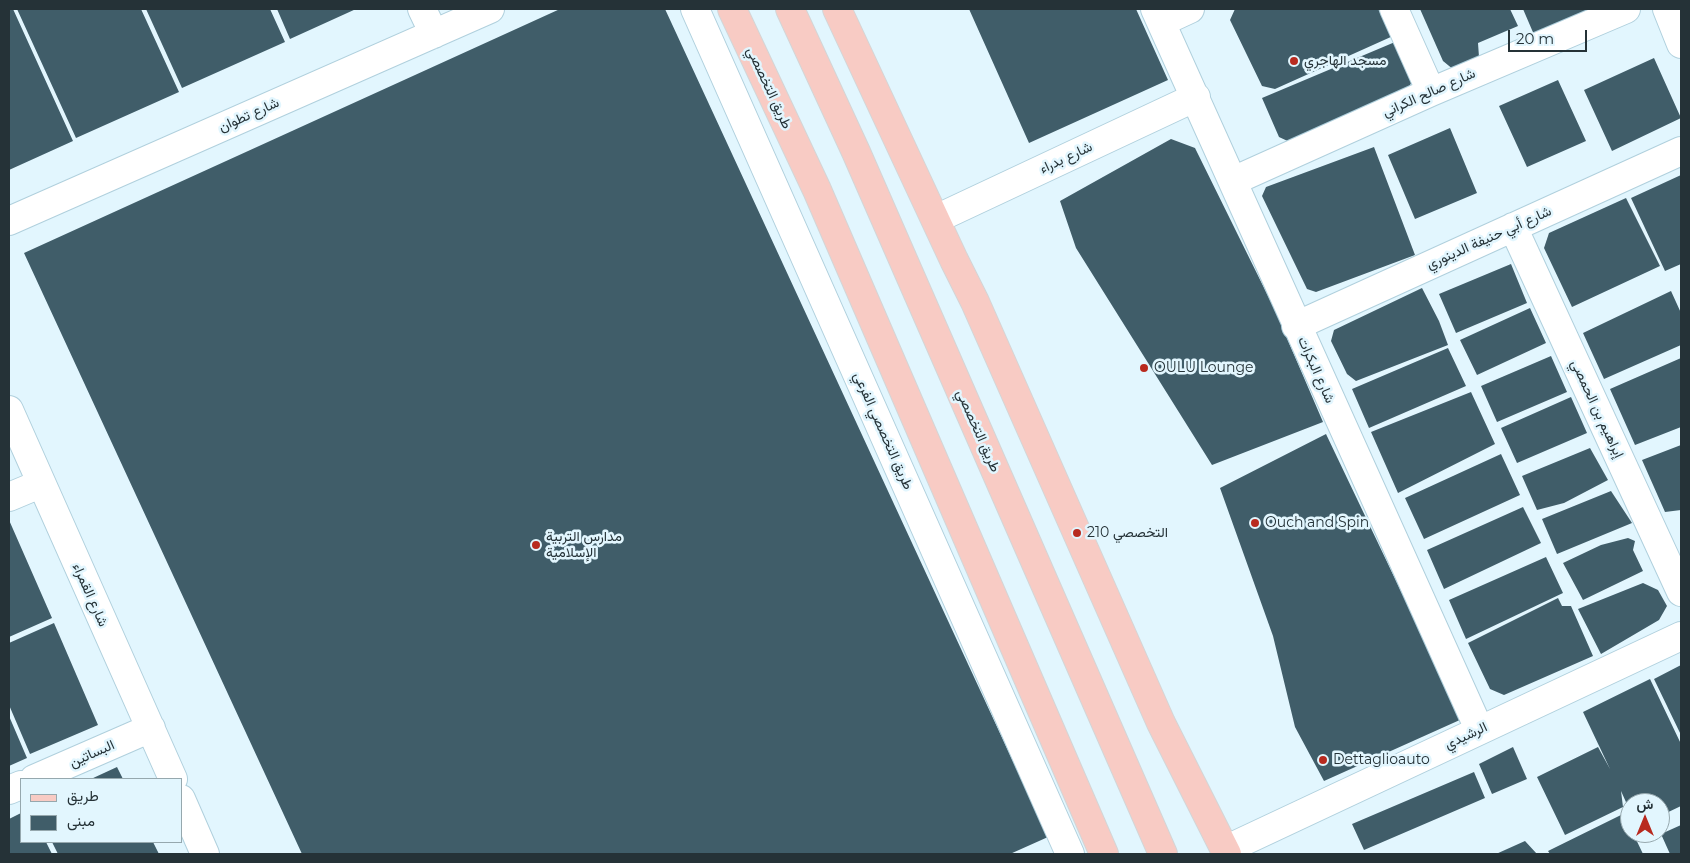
<!DOCTYPE html>
<html>
<head>
<meta charset="utf-8">
<style>
	body { margin:0 }
	#map { position:relative; width:1690px; height:863px; overflow:hidden; background:#e2f6fe; font-family:Montserrat,Vazirmatn,sans-serif }
	canvas { display:block }
	.frame { position:absolute; inset:0; border:10px solid #253237; pointer-events:none }
	.legend { position:absolute; left:20px; top:778px; width:162px; height:65px; box-sizing:border-box; background:#e2f6fe; border:1px solid #96a8ae; margin:0; padding:6px 9px; list-style:none; font-size:15px; color:#253237 }
	.legend li { display:flex; align-items:center; gap:10px; height:25px }
	.legend b { width:25px; border:1px solid #96a8ae }
	.north { position:absolute; left:1620px; top:793px; width:50px; height:50px; box-sizing:border-box; background:#e2f6fe; border:1px solid #96a8ae; border-radius:50%; rotate:0deg; font-size:14px; font-weight:700; line-height:20px; text-align:center; color:#253237 }
	.north::after { content:''; display:block; margin:auto; width:18px; height:22px; background:#b82a1f; clip-path:polygon(50% 0,100% 100%,50% 72%,0 100%) }
	.scale { position:absolute; left:1508px; top:30px; width:79px; height:22px; box-sizing:border-box; border:2px solid #253237; border-top:0; padding-left:6px; font-size:15px; line-height:18px; white-space:nowrap; color:#253237; -webkit-text-stroke:4px #e2f6fe; paint-order:stroke }
</style>
</head>
<body>
<div id="map">
<canvas width="1690" height="863"></canvas>
<div class="frame"></div>
<ul class="legend">
<li><b style="height:6px;background:#f8cbc4"></b>طريق</li>
<li><b style="height:14px;background:#405d69"></b>مبنى</li>
</ul>
<div class="north">ش</div>
<div class="scale">20 m</div>
</div>
<script>
const c = document.querySelector('canvas').getContext('2d');
c.lineJoin = 'round';
function fillPath(path, color) { c.fillStyle = color; c.fill(path, 'evenodd'); }
const shape = rows => new Path2D(rows.map(r => 'M' + r).join(''));
function trace(path, color, width, dash) { c.strokeStyle = color; c.lineWidth = width; c.lineCap = dash ? 'butt' : 'round'; c.setLineDash(dash || []); c.stroke(path); }
function label(font, color, halo, rows, align = 'center') {
  c.font = font + ' Montserrat,Vazirmatn,sans-serif'; c.lineWidth = 5; c.setLineDash([]); c.textBaseline = 'middle'; c.strokeStyle = halo; c.fillStyle = color; for (const [text, x, y, turn = 0] of rows) {
    c.save(); c.translate(x, y); c.rotate((+turn || 0) * Math.PI / 180); c.textAlign = isNaN(turn) ? turn : align; if (halo) c.strokeText(text, 0, 0); c.fillText(text, 0, 0); c.restore();
  }
}
const building = shape([
	[9,9,13,9,73,141,9,170],
	[17,9,141,9,179,92,76,138],
	[146,9,270,9,285,42,182,88],
	[277,9,356,9,290,39],
	[560,9,665,9,1048,837,1010,854,302,854,24,253],
	[969,9,1136,9,1168,80,1029,143],
	[1235,9,1378,9,1393,36,1275,89,1262,86,1230,20],
	[1420,9,1510,9,1518,26,1478,43,1479,57,1454,70,1443,61],
	[1523,9,1601,9,1535,37],
	[1395,42,1412,81,1406,94,1294,144,1279,137,1262,98],
	[1654,58,1681,118,1612,151,1584,90],
	[1558,80,1586,141,1527,167,1499,106],
	[1450,128,1477,193,1415,219,1388,155],
	[1171,139,1195,148,1274,308,1323,422,1212,465,1076,248,1060,201],
	[1374,147,1415,255,1316,292,1307,289,1262,196,1266,187],
	[1681,175,1681,264,1665,271,1631,198],
	[1626,198,1660,266,1572,307,1544,248,1549,233],
	[1511,264,1527,303,1456,333,1439,294],
	[1422,288,1439,321,1448,345,1356,381,1347,374,1331,341,1334,330],
	[1671,291,1681,313,1681,345,1604,379,1583,333],
	[1530,308,1546,343,1477,375,1460,340],
	[1448,348,1466,386,1369,428,1352,389],
	[1551,356,1567,392,1497,422,1481,386],
	[1681,358,1681,427,1635,445,1610,389],
	[1471,392,1495,444,1398,493,1371,432],
	[1571,397,1587,433,1517,463,1501,428],
	[1326,434,1462,719,1324,781,1295,727,1273,636,1220,488],
	[1681,445,1681,510,1665,512,1642,460],
	[1590,448,1608,480,1564,503,1537,510,1522,476],
	[1501,454,1520,495,1424,539,1405,498],
	[1611,491,1632,523,1557,554,1542,519],
	[1523,507,1541,543,1444,589,1427,550],
	[9,520,52,618,9,637],
	[1628,538,1635,541,1633,550,1643,571,1583,600,1563,563,1601,545],
	[1546,557,1563,593,1466,639,1449,600],
	[1643,583,1658,590,1667,606,1659,620,1601,654,1578,609],
	[1558,598,1562,606,1571,606,1593,656,1504,695,1490,689,1468,643],
	[54,623,98,725,30,754,9,705,9,643],
	[1681,665,1681,735,1654,679],
	[1650,679,1681,744,1681,806,1660,816,1660,803,1630,803,1630,811,1621,791,1623,807,1565,835,1537,777,1598,747,1610,769,1583,712],
	[9,716,27,758,9,766],
	[1513,747,1527,779,1492,794,1479,764],
	[117,767,123,779,91,779],
	[1474,772,1485,798,1364,850,1352,824],
	[21,813,21,842,46,842,52,854,9,854,9,819],
	[1623,814,1630,827,1630,833,1633,833,1643,854,1550,854,1548,851],
	[1681,825,1681,854,1670,854,1661,834],
	[1525,841,1537,854,1496,854],
	[52,842,153,842,159,854,58,854]
]);
const minor = shape([
	[422,9,434,34],
	[695,9,1070,854],
	[1155,9,1479,729],
	[1394,9,1431,92],
	[1667,9,1681,44],
	[1162,22,1190,9],
	[1233,181,1431,92,1626,9],
	[936,219,1196,97],
	[9,221,490,9],
	[1513,227,1681,592],
	[1296,326,1681,151],
	[9,410,173,779],
	[9,497,40,484],
	[34,779,151,728],
	[9,790,21,785],
	[181,799,205,854],
	[1225,850,1681,636]
]);
const major = shape([
	[732,9,817,190,1104,854],
	[790,9,856,152,1163,854],
	[837,9,954,260,975,302,1161,723,1227,854]
]);
const markers = [
	[1294,61,5,"#b82a1f"],
	[1144,368,5,"#b82a1f"],
	[1255,523,5,"#b82a1f"],
	[1077,533,5,"#b82a1f"],
	[536,545,5,"#b82a1f"],
	[1323,760,5,"#b82a1f"]
];
const poiNames = [
	["مسجد الهاجري",1304,61],
	["OULU Lounge",1154,368],
	["Ouch and Spin",1265,523],
	["التخصصي 210",1087,533],
	["مدارس التربية",546,537],
	["الإسلامية",546,553],
	["Dettaglioauto",1333,760]
];
const streetNames = [
	["طريق التخصصي",769,88,65],
	["شارع صالح الكراني",1429,93,-24],
	["شارع تطوان",249,115,-24],
	["شارع بدراء",1066,158,-25],
	["شارع أبي حنيفة الدينوري",1489,238,-24],
	["شارع البكرات",1316,370,66],
	["إبراهيم بن الحمصي",1597,409,65],
	["طريق التخصصي الفرعي",883,431,66],
	["طريق التخصصي",978,431,66],
	["شارع القمراء",90,595,66],
	["الرشيدي",1466,736,-25],
	["البساتين",92,754,-24]
];
fillPath(building, '#405d69');
trace(minor, '#b0d0dd', 30);
trace(major, '#d3d6d7', 30);
trace(minor, '#fff', 28);
trace(major, '#f8cbc4', 28);
for (const [x, y, r, color] of markers) { const dot = new Path2D(); dot.arc(x, y, r, 0, 2 * Math.PI); c.fillStyle = color; c.fill(dot); trace(dot, '#e2f6fe', 2); }
label('14px', '#253237', '#e2f6fe', poiNames, 'left');
label('14px', '#253237', '#e2f6fe', streetNames);
</script>
</body>
</html>
